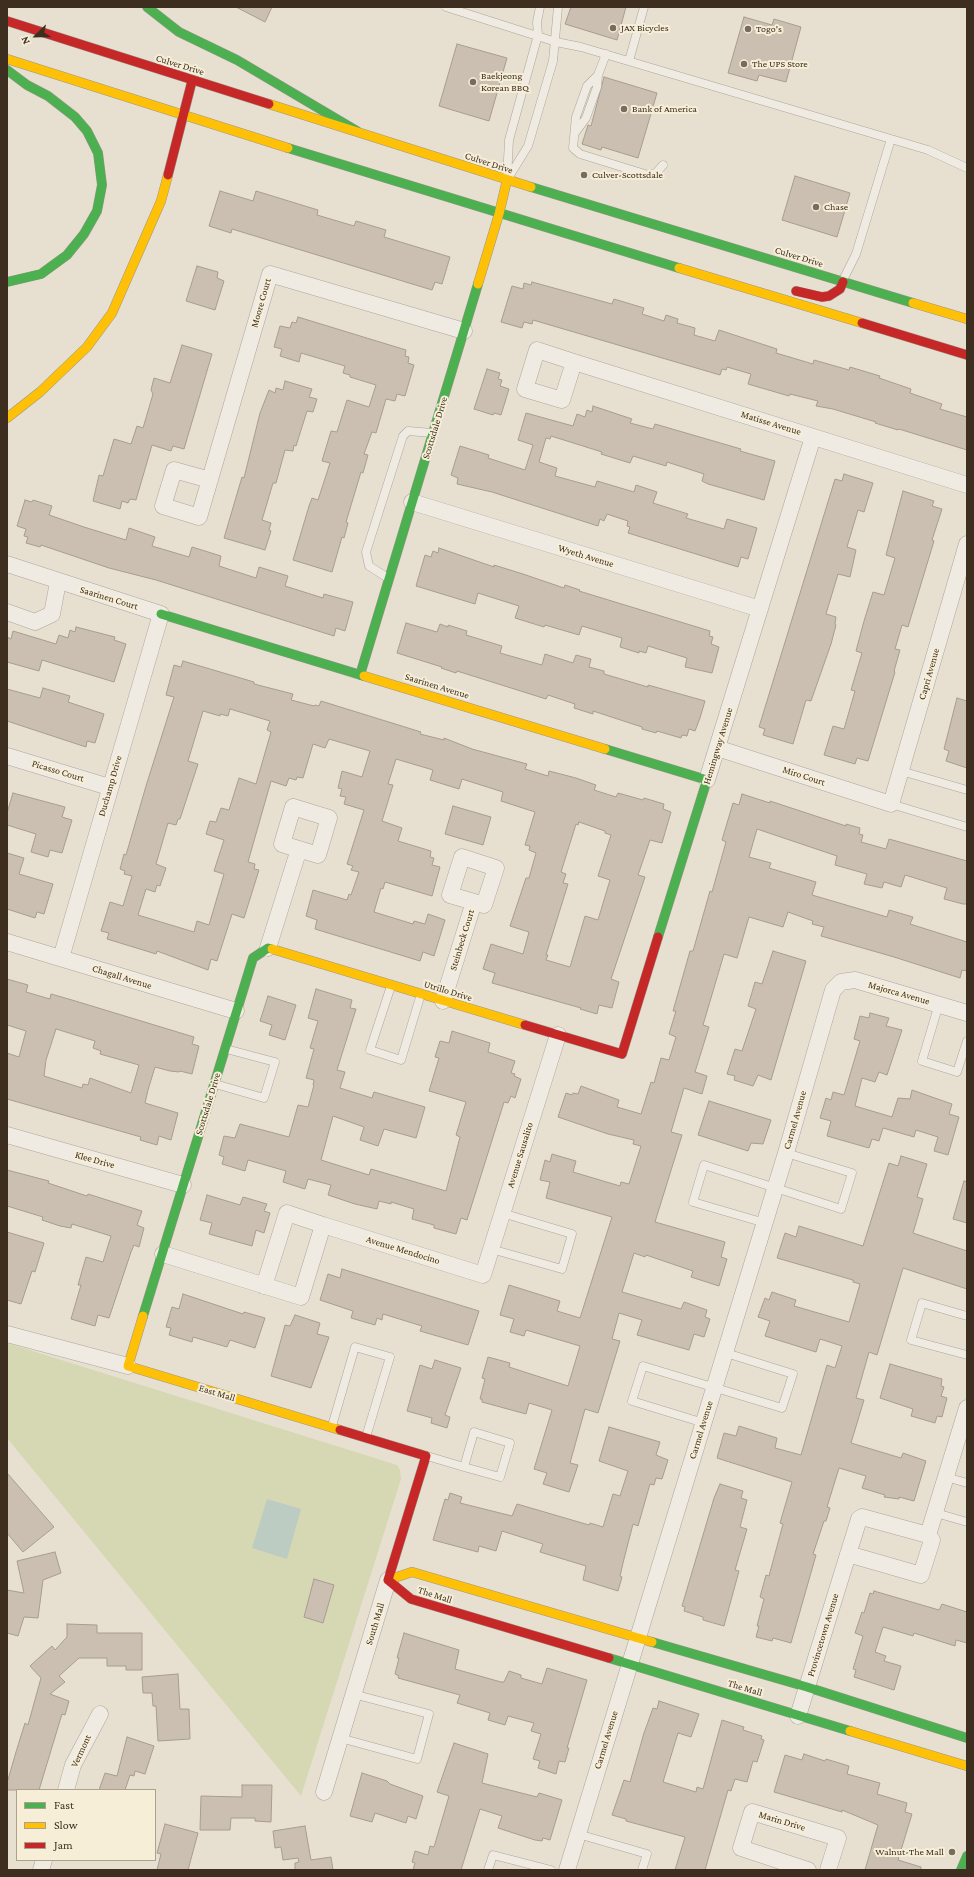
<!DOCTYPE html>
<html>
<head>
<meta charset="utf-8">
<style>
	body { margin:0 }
	#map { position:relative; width:974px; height:1877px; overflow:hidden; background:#e7e0d1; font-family:"Crimson Pro",serif }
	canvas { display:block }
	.frame { position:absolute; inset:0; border:8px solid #3d2e20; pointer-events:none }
	.legend { position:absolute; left:16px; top:1789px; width:140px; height:72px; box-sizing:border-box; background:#f7eed8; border:1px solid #ada18e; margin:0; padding:5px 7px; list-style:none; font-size:12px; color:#3d2e20 }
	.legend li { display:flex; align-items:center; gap:8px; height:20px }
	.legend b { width:20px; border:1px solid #ada18e }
	.north { position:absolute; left:16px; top:16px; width:40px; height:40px; -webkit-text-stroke:3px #f7eed8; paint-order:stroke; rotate:247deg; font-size:11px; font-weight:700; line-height:16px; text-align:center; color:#3d2e20 }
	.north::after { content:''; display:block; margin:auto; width:14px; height:18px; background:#3d2e20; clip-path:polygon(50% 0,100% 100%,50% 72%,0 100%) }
</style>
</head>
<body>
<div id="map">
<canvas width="974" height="1877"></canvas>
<div class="frame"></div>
<ul class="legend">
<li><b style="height:5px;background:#4caf50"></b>Fast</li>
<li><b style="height:5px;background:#ffc107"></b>Slow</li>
<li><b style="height:5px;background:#c62828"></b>Jam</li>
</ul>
<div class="north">N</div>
</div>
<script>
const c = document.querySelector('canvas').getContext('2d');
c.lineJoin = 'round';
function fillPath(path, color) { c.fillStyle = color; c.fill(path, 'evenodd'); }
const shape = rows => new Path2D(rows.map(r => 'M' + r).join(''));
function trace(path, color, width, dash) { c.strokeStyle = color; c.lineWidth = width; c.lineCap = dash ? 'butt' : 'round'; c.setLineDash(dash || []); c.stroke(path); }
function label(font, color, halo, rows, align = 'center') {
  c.font = font + ' "Crimson Pro",serif'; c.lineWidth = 4; c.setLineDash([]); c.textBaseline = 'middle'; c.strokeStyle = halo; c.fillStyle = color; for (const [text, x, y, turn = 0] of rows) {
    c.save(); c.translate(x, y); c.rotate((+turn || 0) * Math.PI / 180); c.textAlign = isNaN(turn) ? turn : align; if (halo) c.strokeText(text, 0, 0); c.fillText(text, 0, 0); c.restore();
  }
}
const green = shape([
	[7,1343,397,1465,400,1470,401,1479,301,1796,7,1438]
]);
const water = shape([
	[267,1499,301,1509,287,1559,252,1548]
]);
const building = shape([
	[236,7,272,7,265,22,236,7],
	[571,7,626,7,617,40,565,24,571,7],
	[744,17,772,25,774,19,801,27,786,82,759,75,757,81,728,73,744,17],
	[457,44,507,58,489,121,439,106,457,44],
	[604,77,657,93,638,158,602,147,601,150,582,144,588,125,591,126,604,77],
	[795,176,850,193,837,237,782,220,795,176],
	[220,191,253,201,256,191,318,210,317,215,354,226,356,221,386,230,384,237,450,257,442,284,435,282,432,290,232,229,231,233,209,226,220,191],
	[197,266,218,272,217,278,224,281,215,310,186,301,197,266],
	[532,282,612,304,614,299,644,308,642,314,664,321,666,315,678,319,677,323,695,328,694,335,715,341,719,330,777,349,776,353,813,364,814,360,849,370,850,367,880,376,879,378,911,389,910,393,942,404,940,409,967,417,967,450,899,429,898,430,875,423,876,422,833,409,816,406,818,401,790,394,789,396,748,384,751,374,727,367,726,370,722,369,720,375,533,320,532,324,524,322,522,328,501,322,512,286,523,289,524,283,531,285,532,282],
	[298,317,406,350,405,356,409,357,408,363,414,365,405,396,397,394,395,401,386,399,376,433,372,432,364,454,368,455,363,473,361,472,346,522,348,523,344,538,342,537,332,572,293,560,309,506,312,498,318,500,330,463,322,461,331,431,337,432,347,400,369,407,376,385,350,377,350,375,343,373,345,366,301,353,299,362,280,356,282,349,274,347,280,326,290,328,292,322,296,323,298,317],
	[182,345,212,354,184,449,173,446,171,451,152,445,136,500,130,499,128,503,122,501,120,509,93,501,99,475,103,476,114,439,131,444,137,426,143,428,153,394,151,390,154,378,170,383,182,345],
	[487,369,500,373,498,379,502,380,500,386,509,389,501,415,494,413,493,415,474,409,487,369],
	[285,381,312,389,309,397,317,399,313,412,307,411,296,446,294,445,293,451,285,450,276,483,273,483,262,520,271,523,269,530,271,531,265,550,224,538,242,477,244,478,260,413,269,390,275,393,276,388,283,390,285,381],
	[593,406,632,419,630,423,653,429,655,424,741,449,740,451,775,461,764,500,708,484,702,481,704,474,667,462,666,466,633,456,630,463,601,454,602,452,551,436,550,439,546,438,539,462,557,468,555,476,595,487,597,481,634,492,636,485,657,492,653,503,688,514,686,518,724,529,727,519,757,528,748,559,741,557,738,567,628,533,630,527,627,526,628,521,607,514,604,521,600,519,598,526,492,492,457,484,458,478,451,475,460,446,489,455,488,458,525,470,533,445,518,440,526,413,573,426,577,414,585,417,587,410,592,412,593,406],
	[844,474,873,483,864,512,858,510,847,547,856,550,850,577,838,574,826,614,836,617,835,624,836,625,831,644,811,701,806,700,793,744,763,735,765,729,759,727,835,479,842,481,844,474],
	[903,491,934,501,932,506,942,509,932,540,934,541,908,627,902,625,895,649,900,650,894,671,895,672,868,761,857,758,855,764,824,755,833,726,844,729,855,691,851,690,862,653,856,651,864,621,873,592,884,595,895,558,886,555,903,491],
	[25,500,32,502,33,500,52,506,49,515,84,527,126,540,129,528,155,537,152,546,189,557,192,547,221,556,219,566,256,578,259,567,288,576,285,586,323,598,324,594,353,602,345,631,336,628,334,636,156,580,109,568,41,545,40,547,26,543,28,537,24,536,26,529,17,526,25,500],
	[439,548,494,567,494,565,523,574,564,588,565,585,580,590,579,591,710,631,709,636,713,637,711,644,719,647,712,673,685,667,687,658,648,646,646,653,639,651,639,653,620,647,622,638,582,626,579,635,545,625,544,627,515,618,519,606,478,593,475,604,416,586,425,555,431,557,433,551,438,553,439,548],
	[406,623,437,632,440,624,448,627,448,625,467,631,466,635,502,646,500,653,542,665,545,654,573,663,576,655,591,659,589,667,604,671,604,674,648,687,648,685,705,701,700,718,695,731,689,729,687,736,682,735,681,738,657,731,656,733,642,729,642,727,593,711,593,714,574,708,575,704,548,695,546,699,457,671,456,673,441,668,442,667,397,653,406,623],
	[76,627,115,637,114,640,126,644,114,682,42,660,39,671,7,662,7,637,11,639,13,631,56,644,59,635,68,638,70,630,75,632,76,627],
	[183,661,254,682,254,684,293,694,291,700,314,706,315,705,319,706,321,701,421,732,420,734,444,740,444,738,472,749,527,764,525,769,548,776,549,771,576,778,596,785,594,790,616,797,618,793,643,800,644,798,664,804,663,809,671,812,662,843,650,840,638,875,645,877,611,979,619,982,612,1008,599,1005,597,1014,580,1009,581,1008,492,983,495,973,483,969,491,944,523,954,529,932,510,926,526,878,529,878,536,853,529,850,530,846,525,845,535,812,501,801,503,792,462,779,459,789,430,780,433,770,396,759,388,784,393,785,382,821,402,828,398,841,431,851,430,857,434,858,432,865,440,867,432,896,385,882,383,889,381,888,374,912,413,924,414,921,425,924,428,914,445,920,434,956,423,952,420,961,315,929,317,920,306,916,313,890,347,900,349,894,351,895,359,872,351,870,353,866,347,864,364,810,344,804,346,797,340,796,342,789,338,788,342,771,362,777,370,751,329,739,325,748,313,744,303,778,297,777,296,780,289,778,286,786,271,781,248,862,255,864,254,869,259,870,244,918,232,914,217,961,211,959,208,970,157,951,156,954,107,939,109,933,101,931,110,902,123,906,132,876,124,874,125,871,120,869,124,854,126,855,146,786,174,697,166,695,174,665,181,667,183,661],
	[230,709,270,721,267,730,271,732,256,784,239,778,229,810,221,808,216,822,210,821,206,834,224,840,214,871,224,874,209,925,197,921,194,932,138,915,146,889,155,892,157,885,160,886,166,868,156,864,168,823,176,825,178,819,180,819,198,764,188,761,203,711,220,716,220,714,228,716,230,709],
	[579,822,605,831,605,833,611,835,598,876,610,880,598,920,585,916,570,967,546,960,548,955,546,955,568,884,563,883,566,874,561,872,576,824,578,825,579,822],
	[43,688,70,696,68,702,104,714,95,743,87,741,86,747,7,721,7,689,40,698,43,688],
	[957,698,967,701,967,768,946,761,949,751,944,749,957,698],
	[13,793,65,807,62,817,72,820,62,853,50,850,48,857,31,852,36,834,7,825,7,813,13,793],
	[742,794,770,803,770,801,846,826,846,824,860,828,859,834,863,835,861,842,886,849,889,839,967,861,967,904,963,904,944,899,947,888,905,875,901,887,884,882,882,888,864,884,867,874,835,865,837,856,757,829,749,857,771,863,769,868,816,882,812,895,887,917,889,910,913,917,910,924,967,942,967,971,962,970,960,978,894,957,821,936,824,927,812,924,813,921,788,912,783,927,749,917,737,958,724,954,703,1025,709,1027,695,1072,707,1076,702,1094,684,1088,671,1132,682,1135,655,1222,725,1242,721,1257,727,1259,719,1286,691,1277,693,1271,646,1255,645,1257,634,1253,622,1292,681,1309,684,1302,707,1310,705,1317,710,1319,704,1337,694,1334,689,1350,637,1335,642,1320,619,1313,612,1339,620,1341,598,1413,585,1409,570,1463,578,1465,569,1492,543,1484,547,1473,534,1469,552,1410,529,1403,526,1414,482,1402,482,1399,480,1399,485,1379,482,1378,488,1357,510,1363,509,1367,568,1386,580,1346,526,1330,524,1336,510,1332,514,1319,500,1315,509,1285,560,1301,557,1311,580,1318,612,1217,546,1198,550,1182,540,1180,545,1160,550,1162,552,1154,576,1161,573,1172,620,1186,621,1182,629,1184,641,1146,633,1144,634,1140,608,1134,558,1117,566,1093,572,1095,573,1093,578,1094,581,1086,619,1100,617,1107,641,1114,651,1082,654,1083,661,1058,669,1060,676,1037,669,1034,676,1011,673,1011,690,951,693,951,710,891,712,892,726,842,722,840,733,803,739,805,742,794],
	[453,806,491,817,483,845,445,834,453,806],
	[7,853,24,858,19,874,53,884,44,914,37,912,35,918,7,909,7,853],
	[773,951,806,961,771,1080,758,1075,753,1086,734,1080,735,1076,727,1074,735,1049,742,1051,756,1009,748,1006,755,982,762,984,773,951],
	[7,979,28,985,26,992,50,999,51,994,72,1000,194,1037,192,1044,199,1046,192,1074,180,1071,179,1072,170,1071,155,1067,148,1090,145,1103,178,1113,171,1140,159,1136,157,1145,140,1140,141,1137,7,1099,7,1053,19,1057,26,1031,7,1025,7,979],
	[56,1029,95,1041,93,1048,101,1051,100,1054,139,1065,131,1093,90,1078,88,1085,83,1084,82,1088,44,1076,46,1060,56,1029],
	[316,989,352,1000,350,1008,356,1009,337,1070,345,1072,340,1088,372,1098,374,1092,425,1107,416,1138,384,1129,378,1146,360,1140,364,1127,333,1116,321,1160,369,1175,371,1169,446,1191,460,1137,456,1135,466,1102,429,1091,439,1058,435,1057,440,1041,449,1043,452,1031,490,1043,488,1052,515,1061,511,1073,515,1074,514,1076,521,1079,515,1098,511,1096,508,1103,504,1102,467,1220,461,1218,456,1234,434,1228,434,1225,412,1219,414,1209,391,1202,391,1204,379,1201,377,1209,355,1204,328,1195,331,1185,308,1179,305,1189,283,1182,286,1171,248,1160,245,1171,222,1164,224,1157,219,1155,224,1136,235,1138,240,1124,289,1137,298,1105,308,1107,314,1085,313,1085,314,1080,306,1078,314,1049,310,1048,318,1021,308,1018,316,989],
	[268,996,296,1005,285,1040,269,1035,272,1025,260,1021,268,996],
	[870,1013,889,1018,886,1026,902,1030,887,1075,879,1072,875,1082,862,1078,855,1106,892,1117,898,1098,910,1099,912,1090,952,1104,949,1114,959,1117,948,1155,934,1151,938,1137,916,1130,914,1137,883,1128,879,1141,872,1139,869,1148,827,1136,831,1121,820,1118,826,1098,831,1100,833,1092,844,1095,860,1041,854,1039,860,1016,869,1018,870,1013],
	[709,1101,771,1120,763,1144,751,1143,748,1151,698,1135,709,1101],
	[901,1156,927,1164,917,1197,923,1199,913,1233,967,1251,967,1289,903,1268,877,1355,869,1352,856,1398,864,1400,851,1443,901,1458,903,1453,926,1461,914,1501,899,1497,899,1499,884,1497,885,1495,862,1488,866,1476,839,1468,827,1507,830,1508,826,1521,824,1521,813,1554,816,1555,791,1643,773,1638,772,1641,756,1637,759,1626,757,1626,764,1599,760,1597,766,1575,769,1576,783,1524,780,1523,792,1482,717,1458,724,1433,736,1436,739,1426,777,1438,775,1448,801,1455,827,1365,835,1368,842,1346,820,1339,816,1352,765,1336,770,1321,758,1317,765,1298,769,1300,772,1292,796,1300,794,1306,849,1322,860,1284,853,1282,853,1280,777,1258,785,1233,796,1237,799,1226,863,1246,889,1163,898,1166,901,1156],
	[7,1170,49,1181,48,1183,87,1196,88,1194,142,1211,137,1225,144,1228,139,1247,134,1245,131,1252,109,1318,98,1315,95,1326,71,1319,81,1285,78,1285,86,1257,103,1262,111,1236,72,1224,71,1228,60,1226,42,1220,43,1217,7,1206,7,1170],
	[964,1181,967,1182,967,1223,953,1219,964,1181],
	[207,1195,240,1205,243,1197,267,1204,264,1211,270,1213,264,1233,256,1230,252,1246,209,1234,212,1223,200,1220,207,1195],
	[7,1232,44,1243,35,1272,32,1271,21,1304,7,1300,7,1232],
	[342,1269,479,1311,468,1345,420,1331,422,1326,383,1314,382,1320,377,1318,375,1325,351,1318,353,1311,320,1300,328,1274,340,1278,342,1269],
	[183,1294,243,1314,244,1312,265,1318,255,1348,230,1340,227,1347,193,1337,192,1342,169,1335,171,1328,166,1327,172,1307,179,1309,183,1294],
	[295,1315,320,1323,317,1334,329,1337,311,1388,271,1376,285,1325,290,1326,295,1315],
	[435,1360,461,1368,445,1415,450,1417,447,1428,431,1423,432,1418,407,1411,420,1365,432,1369,435,1360],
	[890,1364,942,1379,941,1386,944,1387,941,1396,947,1398,942,1417,937,1416,935,1423,911,1416,913,1409,880,1398,890,1364],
	[609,1427,660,1442,656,1455,668,1460,662,1479,656,1478,654,1485,650,1484,638,1526,633,1524,623,1563,620,1576,622,1577,618,1591,583,1580,586,1566,540,1552,543,1544,502,1531,496,1551,479,1546,478,1552,433,1540,445,1499,448,1500,450,1493,462,1497,460,1503,512,1516,517,1504,589,1525,590,1523,603,1527,613,1494,620,1496,628,1471,599,1461,609,1427],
	[7,1473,54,1527,23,1552,7,1533,7,1473],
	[720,1484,743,1491,741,1498,747,1500,740,1527,747,1529,735,1570,739,1571,724,1626,703,1620,703,1617,684,1611,685,1607,682,1606,714,1498,720,1484],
	[55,1552,61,1573,43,1580,38,1618,24,1617,18,1636,7,1633,7,1590,24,1593,17,1561,55,1552],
	[314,1579,334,1585,323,1623,304,1617,314,1579],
	[874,1591,939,1610,942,1604,967,1612,967,1643,956,1640,955,1646,914,1633,913,1636,883,1627,875,1652,886,1656,884,1661,901,1666,894,1690,854,1677,856,1670,853,1669,863,1636,855,1633,862,1612,864,1613,870,1593,873,1594,874,1591],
	[67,1624,97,1625,97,1633,142,1633,142,1670,126,1670,126,1666,107,1666,107,1658,79,1658,59,1676,65,1682,50,1694,69,1701,65,1715,62,1714,39,1790,7,1790,7,1783,16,1752,25,1723,28,1725,41,1678,30,1666,52,1646,55,1650,67,1637,67,1624],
	[404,1633,459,1650,455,1669,501,1682,504,1682,509,1671,521,1675,521,1678,542,1684,547,1668,587,1680,567,1748,569,1748,565,1762,559,1761,556,1774,538,1768,540,1761,533,1759,541,1734,531,1731,534,1723,508,1716,505,1725,488,1720,490,1713,457,1703,460,1695,398,1678,399,1676,395,1674,399,1658,397,1658,404,1633],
	[178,1674,180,1709,189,1709,190,1739,158,1741,156,1706,153,1706,152,1693,143,1693,142,1677,178,1674],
	[659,1701,699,1714,691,1737,678,1733,663,1782,696,1792,697,1787,703,1789,722,1720,744,1727,743,1730,762,1736,761,1739,764,1740,757,1762,753,1761,747,1782,735,1779,731,1791,728,1790,705,1870,675,1870,685,1837,626,1821,626,1819,612,1815,624,1780,630,1782,644,1733,653,1708,657,1709,659,1701],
	[127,1737,154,1746,145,1774,135,1771,134,1776,130,1775,125,1790,99,1790,105,1773,117,1776,127,1737],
	[454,1743,488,1754,482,1783,537,1797,539,1793,562,1800,550,1840,543,1838,542,1841,535,1840,498,1828,502,1816,480,1809,461,1870,413,1870,415,1863,412,1862,415,1851,428,1855,430,1846,434,1847,449,1796,437,1792,454,1743],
	[804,1754,825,1761,826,1759,849,1766,847,1774,880,1783,877,1794,907,1803,905,1812,912,1814,898,1860,921,1867,921,1870,865,1870,878,1825,842,1810,842,1812,774,1792,785,1755,802,1760,804,1754],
	[362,1773,387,1781,390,1784,423,1796,416,1819,408,1816,406,1823,375,1813,372,1822,350,1816,362,1773],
	[242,1785,272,1785,271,1822,255,1821,255,1818,231,1818,230,1830,200,1830,201,1796,242,1797,242,1785],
	[165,1824,198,1833,188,1870,157,1870,161,1854,157,1853,165,1824],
	[305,1826,311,1860,331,1857,333,1870,295,1870,295,1863,299,1862,298,1858,283,1860,281,1847,275,1848,273,1831,305,1826]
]);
const lane = shape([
	[446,7,556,42,581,47,928,150,967,168],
	[606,54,598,75,587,86,576,117,573,148,580,154,648,175,656,173,663,165],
	[629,61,644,7],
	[575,133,586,118,597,87,598,75],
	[507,179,509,140,538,35,537,22,540,7],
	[507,180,528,146,553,61,558,7],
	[843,280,856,254,891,139],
	[388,578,369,566,366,552,403,436,408,431,432,433],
	[901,771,967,790],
	[891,804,967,827],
	[391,986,370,1050,401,1060,421,994],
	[939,1004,922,1061,957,1072,967,1041],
	[215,1084,264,1098,275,1062,226,1049],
	[765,1223,693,1202,704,1165,841,1209,852,1173,786,1153],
	[491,1249,562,1269,572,1234,502,1213],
	[967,1316,922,1303,911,1340,967,1355],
	[704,1423,632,1401,643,1366,782,1408,793,1374,726,1353],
	[332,1426,355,1347,390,1357,366,1437],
	[427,1456,464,1467,500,1477,510,1443,474,1432,464,1467],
	[946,1477,967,1483],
	[936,1513,967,1522],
	[340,1738,417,1759,429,1714,353,1694],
	[578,1834,647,1854,642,1870],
	[488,1870,493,1855,551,1870]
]);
const street = shape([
	[574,362,562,400,525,389,537,350,574,362,967,485],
	[210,480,174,470,163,506,199,517,270,274,464,331],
	[412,502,760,609],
	[7,564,161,614,61,958],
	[7,612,35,622,52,614,58,582],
	[717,748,891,804,967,544],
	[7,756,109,787],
	[707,780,813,437],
	[293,807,329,818,318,855,282,844,293,807],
	[7,942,236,1011],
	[268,948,299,849],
	[443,1001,474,902,484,905,496,868,462,857,450,895,474,902],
	[7,1135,183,1185],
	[163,1254,301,1297,323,1225,483,1275,558,1035],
	[264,1286,287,1213,323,1225],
	[7,1334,128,1366],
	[928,1535,967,1408],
	[798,1716,859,1519,862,1517,928,1535,932,1540,921,1575,848,1554],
	[66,1790,73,1765,100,1714],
	[324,1792,388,1580],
	[41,1870,44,1860],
	[567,1870,786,1153,833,990,841,982,855,980,967,1013],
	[808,1870,741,1848,752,1812,838,1838,828,1870]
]);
const fast = shape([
	[147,7,179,32,237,60,357,131],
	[7,70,27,85,48,96,75,117,87,131,98,153,102,185,97,211,84,234,67,255,41,274,7,282],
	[288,148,679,268],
	[531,187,913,303],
	[161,614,364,676],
	[360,675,478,284],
	[605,749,707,780,658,937],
	[143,1316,253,958,268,948,272,949],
	[652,1642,807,1687,967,1738],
	[609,1658,850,1731],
	[961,1870,967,1856]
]);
const slow = shape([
	[7,59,288,148],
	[269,104,531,187],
	[679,268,862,323],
	[478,284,499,214,507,180],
	[913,303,967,319],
	[7,418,40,392,87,347,112,313,161,201,168,175],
	[364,676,605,749],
	[272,949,525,1025],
	[143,1316,128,1366,340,1430],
	[388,1580,412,1572,652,1642],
	[850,1731,967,1766]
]);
const jam = shape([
	[7,21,269,104],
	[168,175,192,81],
	[796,291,822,297,829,296,840,289,843,282],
	[862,323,967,355],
	[525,1025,622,1054,658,937],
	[340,1430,426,1456,388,1580],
	[388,1580,411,1599,609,1658]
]);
const markers = [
	[613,28,4,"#786c5e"],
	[748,29,4,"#786c5e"],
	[744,64,4,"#786c5e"],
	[473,82,4,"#786c5e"],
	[624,109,4,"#786c5e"],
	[584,175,4,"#786c5e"],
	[816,207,4,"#786c5e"],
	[952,1852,4,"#786c5e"]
];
const poiNames = [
	["JAX Bicycles",621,28],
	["Togo's",756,29],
	["The UPS Store",752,64],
	["Baekjeong",481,76],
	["Korean BBQ",481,88],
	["Bank of America",632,109],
	["Culver-Scottsdale",592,175],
	["Chase",824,207],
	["Walnut-The Mall",944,1852,"right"]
];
const streetNames = [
	["Culver Drive",180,65,17],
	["Culver Drive",489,163,18],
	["Culver Drive",799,257,17],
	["Moore Court",261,303,-74],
	["Matisse Avenue",771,423,17],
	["Scottsdale Drive",435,428,-73],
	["Wyeth Avenue",586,556,17],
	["Saarinen Court",109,598,17],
	["Capri Avenue",929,674,-74],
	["Saarinen Avenue",437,686,17],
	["Hemingway Avenue",718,746,-73],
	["Picasso Court",58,771,17],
	["Miro Court",804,776,18],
	["Duchamp Drive",110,786,-74],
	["Steinbeck Court",462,940,-73],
	["Chagall Avenue",122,977,17],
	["Utrillo Drive",448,991,17],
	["Majorca Avenue",899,993,16],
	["Scottsdale Drive",208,1104,-73],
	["Carmel Avenue",795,1120,-74],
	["Avenue Sausalito",520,1155,-73],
	["Klee Drive",95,1160,16],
	["Avenue Mendocino",403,1250,17],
	["East Mall",217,1393,17],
	["Carmel Avenue",701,1430,-73],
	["The Mall",435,1595,18],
	["South Mall",375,1624,-73],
	["Provincetown Avenue",823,1635,-73],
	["The Mall",745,1688,17],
	["Carmel Avenue",606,1740,-73],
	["Vermont",81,1751,-65],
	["Marin Drive",782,1821,17]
];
fillPath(green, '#d6d7b3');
fillPath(water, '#bcccc2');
fillPath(building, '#cbbfb2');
trace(building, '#a89c90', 1);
trace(lane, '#ada599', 9);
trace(street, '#ada599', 17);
trace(fast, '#9c958a', 10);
trace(slow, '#9c958a', 10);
trace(jam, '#9c958a', 10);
trace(lane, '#efebe3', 8);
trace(street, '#efebe3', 16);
trace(fast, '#4caf50', 9);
trace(slow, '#ffc107', 9);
trace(jam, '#c62828', 9);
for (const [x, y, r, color] of markers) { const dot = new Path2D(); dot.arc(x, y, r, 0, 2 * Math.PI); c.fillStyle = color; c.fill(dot); trace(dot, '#f7eed8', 1.5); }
label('10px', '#3d2e20', '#f7eed8', poiNames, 'left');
label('10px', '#3d2e20', '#f7eed8', streetNames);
</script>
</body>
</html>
